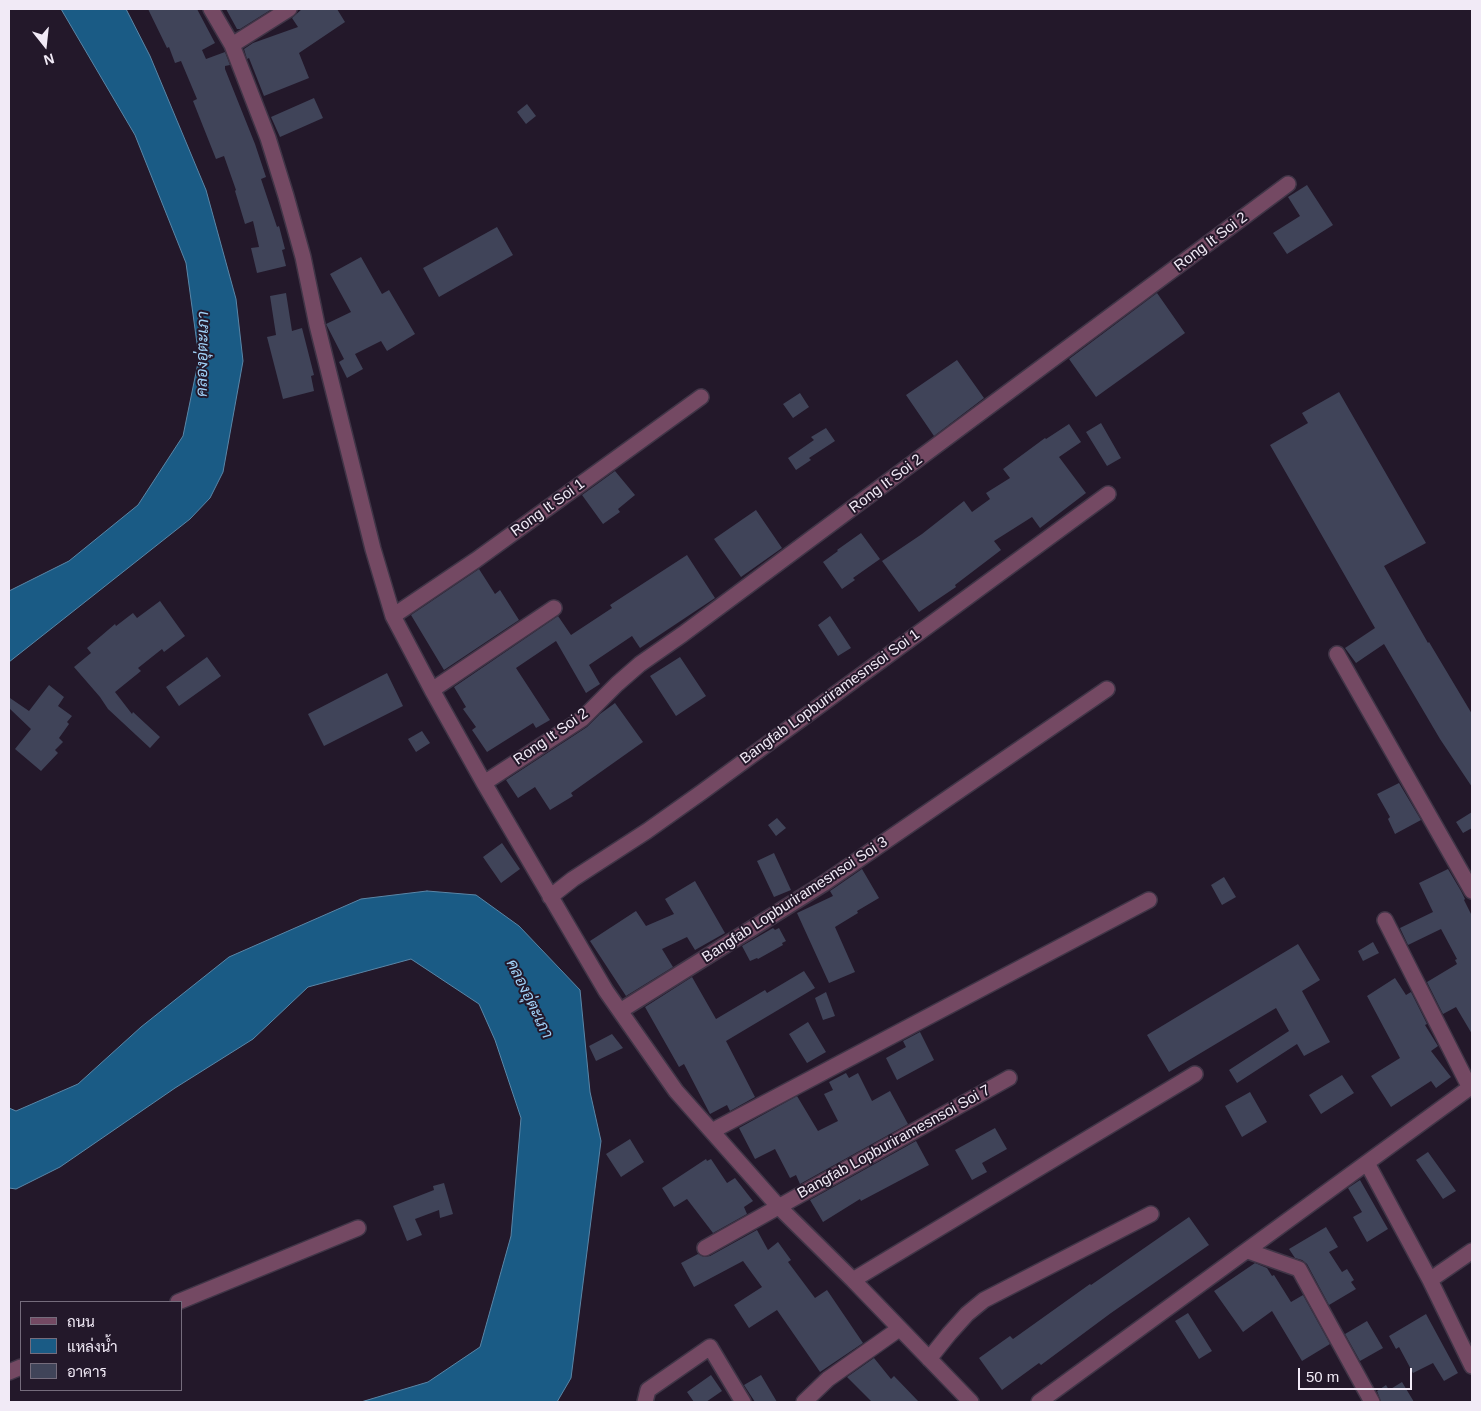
<!DOCTYPE html>
<html>
<head>
<meta charset="utf-8">
<style>
	body { margin:0 }
	#map { position:relative; width:1481px; height:1411px; overflow:hidden; background:#23182a; font-family:Arial,Sarabun,sans-serif }
	canvas { display:block }
	.frame { position:absolute; inset:0; border:10px solid #f1eaf6; pointer-events:none }
	.legend { position:absolute; left:20px; top:1301px; width:162px; height:90px; box-sizing:border-box; background:#23182a; border:1px solid #756c7c; margin:0; padding:6px 9px; list-style:none; font-size:15px; color:#f1eaf6 }
	.legend li { display:flex; align-items:center; gap:10px; height:25px }
	.legend b { width:25px; border:1px solid #756c7c }
	.north { position:absolute; left:20px; top:20px; width:50px; height:50px; -webkit-text-stroke:4px #23182a; paint-order:stroke; rotate:164deg; font-size:14px; font-weight:700; line-height:20px; text-align:center; color:#f1eaf6 }
	.north::after { content:''; display:block; margin:auto; width:18px; height:22px; background:#f1eaf6; clip-path:polygon(50% 0,100% 100%,50% 72%,0 100%) }
	.scale { position:absolute; left:1298px; top:1368px; width:114px; height:22px; box-sizing:border-box; border:2px solid #f1eaf6; border-top:0; padding-left:6px; font-size:15px; line-height:18px; white-space:nowrap; color:#f1eaf6; -webkit-text-stroke:4px #23182a; paint-order:stroke }
</style>
</head>
<body>
<div id="map">
<canvas width="1481" height="1411"></canvas>
<div class="frame"></div>
<ul class="legend">
<li><b style="height:6px;background:#744963"></b>ถนน</li>
<li><b style="height:14px;background:#1a5b85"></b>แหล่งน้ำ</li>
<li><b style="height:14px;background:#404459"></b>อาคาร</li>
</ul>
<div class="north">N</div>
<div class="scale">50 m</div>
</div>
<script>
const c = document.querySelector('canvas').getContext('2d');
c.lineJoin = 'round';
function fillPath(path, color) { c.fillStyle = color; c.fill(path, 'evenodd'); }
const shape = rows => new Path2D(rows.map(r => 'M' + r).join(''));
function trace(path, color, width, dash) { c.strokeStyle = color; c.lineWidth = width; c.lineCap = dash ? 'butt' : 'round'; c.setLineDash(dash || []); c.stroke(path); }
function label(font, color, halo, rows, align = 'center') {
  c.font = font + ' Arial,Sarabun,sans-serif'; c.lineWidth = 4; c.setLineDash([]); c.textBaseline = 'middle'; c.strokeStyle = halo; c.fillStyle = color; for (const [text, x, y, turn = 0] of rows) {
    c.save(); c.translate(x, y); c.rotate((+turn || 0) * Math.PI / 180); c.textAlign = isNaN(turn) ? turn : align; if (halo) c.strokeText(text, 0, 0); c.fillText(text, 0, 0); c.restore();
  }
}
const water = shape([
	[61,9,126,9,150,56,206,190,236,299,243,361,223,472,210,498,190,519,9,662,9,591,69,561,138,505,183,436,199,358,186,263,135,135,61,9],
	[427,891,476,895,519,926,580,990,590,1092,601,1141,571,1378,557,1402,361,1402,428,1382,480,1347,511,1236,521,1118,495,1040,479,1004,411,959,308,987,253,1039,175,1088,60,1167,16,1189,9,1188,9,1108,16,1111,78,1084,141,1027,229,957,361,899,427,891]
]);
const building = shape([
	[148,9,197,9,215,43,202,50,206,59,225,52,230,65,225,66,225,69,255,144,266,177,261,179,277,227,279,226,285,249,282,250,286,266,257,273,251,248,259,247,253,221,245,224,235,191,236,190,224,156,216,159,193,101,197,99,181,61,175,63,169,47,167,48],
	[226,9,272,9,240,29,237,29],
	[302,9,337,9,345,22,299,53,309,78,264,96,249,58,247,59,244,49,253,43,298,27,292,18],
	[314,98,323,118,280,137,271,117],
	[527,104,536,116,526,124,517,112],
	[1307,185,1333,225,1287,254,1273,233,1300,216,1288,197],
	[497,227,513,255,439,297,423,268],
	[361,257,382,294,389,290,415,334,387,351,381,341,355,354,363,369,347,378,339,362,344,359,326,324,351,312,330,274],
	[286,293,292,331,302,328,314,375,311,376,314,391,283,399,267,337,276,335,270,296],
	[1157,293,1185,333,1096,397,1069,359],
	[957,360,984,398,934,436,906,395],
	[1339,392,1426,543,1384,566,1428,643,1429,642,1472,714,1472,787,1440,739,1384,644,1356,663,1345,648,1375,628,1270,445,1308,423,1302,413],
	[800,393,809,407,793,418,783,404],
	[1101,423,1121,458,1107,466,1086,432],
	[1069,424,1081,442,1059,457,1086,493,1040,528,1032,517,994,541,1001,550,955,585,956,587,919,612,882,561,922,534,964,501,972,512,990,499,986,493,1010,478,1003,469,1045,438,1046,439],
	[826,428,835,441,809,458,811,460,796,470,788,458,814,440,811,437],
	[615,471,635,495,618,509,620,512,603,524,582,495],
	[756,510,782,548,741,577,714,539],
	[861,533,880,559,853,578,855,580,842,589,823,562,838,551,837,550],
	[687,555,715,598,640,648,632,636,589,665,600,684,586,693,556,641,516,668,550,720,536,728,533,723,487,752,472,730,476,727,463,709,466,707,454,687,558,616,571,635,612,608,610,605],
	[479,569,495,594,500,590,519,620,444,670,411,615],
	[160,601,185,636,164,652,162,649,138,668,141,671,115,692,132,714,133,712,160,737,150,748,108,709,100,697,74,667,91,653,87,648,115,624,116,626,133,613,137,618],
	[830,616,851,648,838,656,818,625],
	[207,657,221,676,179,706,166,687],
	[680,657,706,696,676,716,650,676],
	[387,673,403,706,324,746,308,714],
	[49,685,64,697,58,706,72,716,67,722,69,724,59,738,63,742,55,750,58,753,41,771,15,749,31,729,9,708,9,699,10,698,29,711],
	[615,703,643,742,571,793,573,796,550,810,535,787,518,798,506,780,587,727,600,714],
	[422,731,430,743,416,752,408,739],
	[1399,783,1421,820,1395,834,1388,819,1390,817,1377,794],
	[1472,812,1472,828,1463,833,1456,822],
	[777,818,786,828,776,836,768,825],
	[502,843,520,869,501,883,483,857],
	[774,853,791,890,774,897,757,861],
	[862,869,879,898,857,911,858,913,835,927,855,972,829,983,797,913,833,896,830,891],
	[1448,869,1461,891,1465,899,1464,900,1472,916,1472,1034,1456,1007,1443,1014,1427,982,1457,964,1455,960,1457,959,1441,929,1408,945,1400,928,1433,912,1419,883],
	[1224,877,1236,897,1222,905,1211,885],
	[695,881,725,933,695,950,687,937,662,949,673,967,626,996,590,941,636,911,646,926,674,914,665,899],
	[773,928,775,930,779,928,786,941,782,943,783,945,758,959,757,958,750,961,742,946],
	[1373,942,1379,953,1363,961,1358,951],
	[1298,944,1320,980,1302,991,1330,1042,1304,1056,1297,1044,1237,1083,1229,1070,1289,1031,1276,1008,1169,1072,1147,1035],
	[804,971,815,988,726,1041,755,1097,730,1111,727,1105,710,1114,684,1064,679,1067,645,1007,692,977,716,1019,765,990,767,993],
	[1395,978,1406,995,1411,992,1427,1024,1425,1025,1438,1046,1431,1051,1451,1077,1436,1088,1431,1081,1391,1107,1371,1076,1400,1058,1367,996],
	[826,992,835,1016,823,1020,815,998],
	[808,1022,826,1052,807,1063,789,1034],
	[920,1032,934,1060,897,1080,886,1058,906,1047,903,1041],
	[612,1034,623,1048,596,1061,589,1046],
	[846,1073,849,1078,858,1073,872,1101,890,1091,908,1124,800,1184,796,1175,790,1178,775,1149,755,1159,739,1128,797,1096,818,1131,838,1121,824,1094,833,1090,829,1082],
	[1342,1075,1354,1093,1321,1114,1309,1095],
	[1250,1092,1267,1122,1242,1137,1225,1106],
	[995,1128,1007,1149,982,1163,987,1172,972,1180,955,1150],
	[630,1139,644,1162,621,1177,606,1154],
	[916,1141,929,1165,861,1201,860,1199,823,1222,810,1200],
	[1428,1152,1456,1191,1443,1199,1416,1160],
	[706,1159,707,1161,711,1159,727,1183,735,1178,753,1201,744,1207,747,1214,713,1233,687,1199,674,1207,662,1188],
	[1360,1180,1388,1229,1367,1242,1353,1217,1362,1212,1348,1188],
	[444,1183,453,1214,440,1218,439,1210,415,1219,422,1235,407,1241,393,1206,434,1190,433,1186],
	[1189,1217,1209,1245,1111,1313,1041,1365,1039,1363,1002,1390,979,1358,1010,1336,1013,1339,1090,1284,1091,1285],
	[1326,1227,1338,1247,1329,1252,1342,1272,1347,1269,1354,1280,1351,1282,1356,1289,1329,1305,1307,1264,1302,1260,1295,1258,1289,1249],
	[757,1230,768,1250,778,1242,791,1260,788,1262,815,1298,827,1290,863,1343,820,1372,777,1310,749,1328,734,1305,762,1287,743,1261,694,1287,681,1263,698,1254,704,1257,710,1256],
	[1255,1263,1267,1268,1272,1276,1274,1275,1291,1302,1303,1295,1330,1344,1302,1361,1272,1311,1243,1332,1214,1291],
	[1188,1313,1212,1351,1199,1359,1175,1321],
	[1426,1314,1458,1373,1444,1381,1433,1363,1413,1373,1399,1347,1396,1349,1389,1336],
	[1367,1321,1383,1348,1360,1361,1345,1334],
	[874,1358,891,1379,894,1376,919,1402,872,1402,847,1377],
	[711,1375,722,1391,706,1402,694,1402,687,1392],
	[761,1375,777,1402,755,1402,744,1385],
	[1402,1382,1414,1402,1381,1402,1377,1391,1386,1385,1389,1390]
]);
const minor = shape([
	[211,9,232,45,268,138,286,196,303,257,317,325,373,549,393,616,432,690,484,783,606,991,676,1091,778,1206,853,1280,971,1402],
	[232,45,289,9],
	[393,616,476,560,701,397],
	[1337,654,1472,891],
	[432,690,554,608],
	[484,783,582,719,617,684,640,664,683,634,1288,184],
	[550,897,573,879,647,831,702,792,1108,494],
	[1385,920,1470,1088],
	[620,1011,823,884,1107,689],
	[712,1131,1149,900],
	[1367,1163,1430,1280,1472,1366],
	[705,1248,1009,1078],
	[1248,1251,1299,1269,1372,1402],
	[853,1280,1195,1074],
	[1430,1280,1472,1251],
	[178,1302,358,1228],
	[929,1359,949,1334,967,1314,984,1300,1151,1214],
	[9,1372,21,1367],
	[645,1402,648,1390,710,1347,743,1402],
	[804,1402,828,1379,899,1329],
	[1039,1402,1472,1086]
]);
const streetNames = [
	["Rong It Soi 2",1211,242,-37],
	["Rong It Soi 2",886,484,-37],
	["Rong It Soi 1",548,508,-36],
	["Bangfab Lopburiramesnsoi Soi 1",830,697,-36],
	["Rong It Soi 2",551,737,-35],
	["Bangfab Lopburiramesnsoi Soi 3",795,900,-33],
	["Bangfab Lopburiramesnsoi Soi 7",894,1142,-29]
];
const waterNames = [
	["คลองอุ่ตะเภา",203,354,-89],
	["คลองอุ่ตะเภา",529,999,64]
];
fillPath(water, '#1a5b85');
trace(water, '#5a86a7', 1);
fillPath(building, '#404459');
trace(minor, '#403547', 18);
trace(minor, '#744963', 15);
label('15px', '#f1eaf6', '#23182a', streetNames);
label('italic 16px', '#a0d1f7', '#23182a', waterNames);
</script>
</body>
</html>
